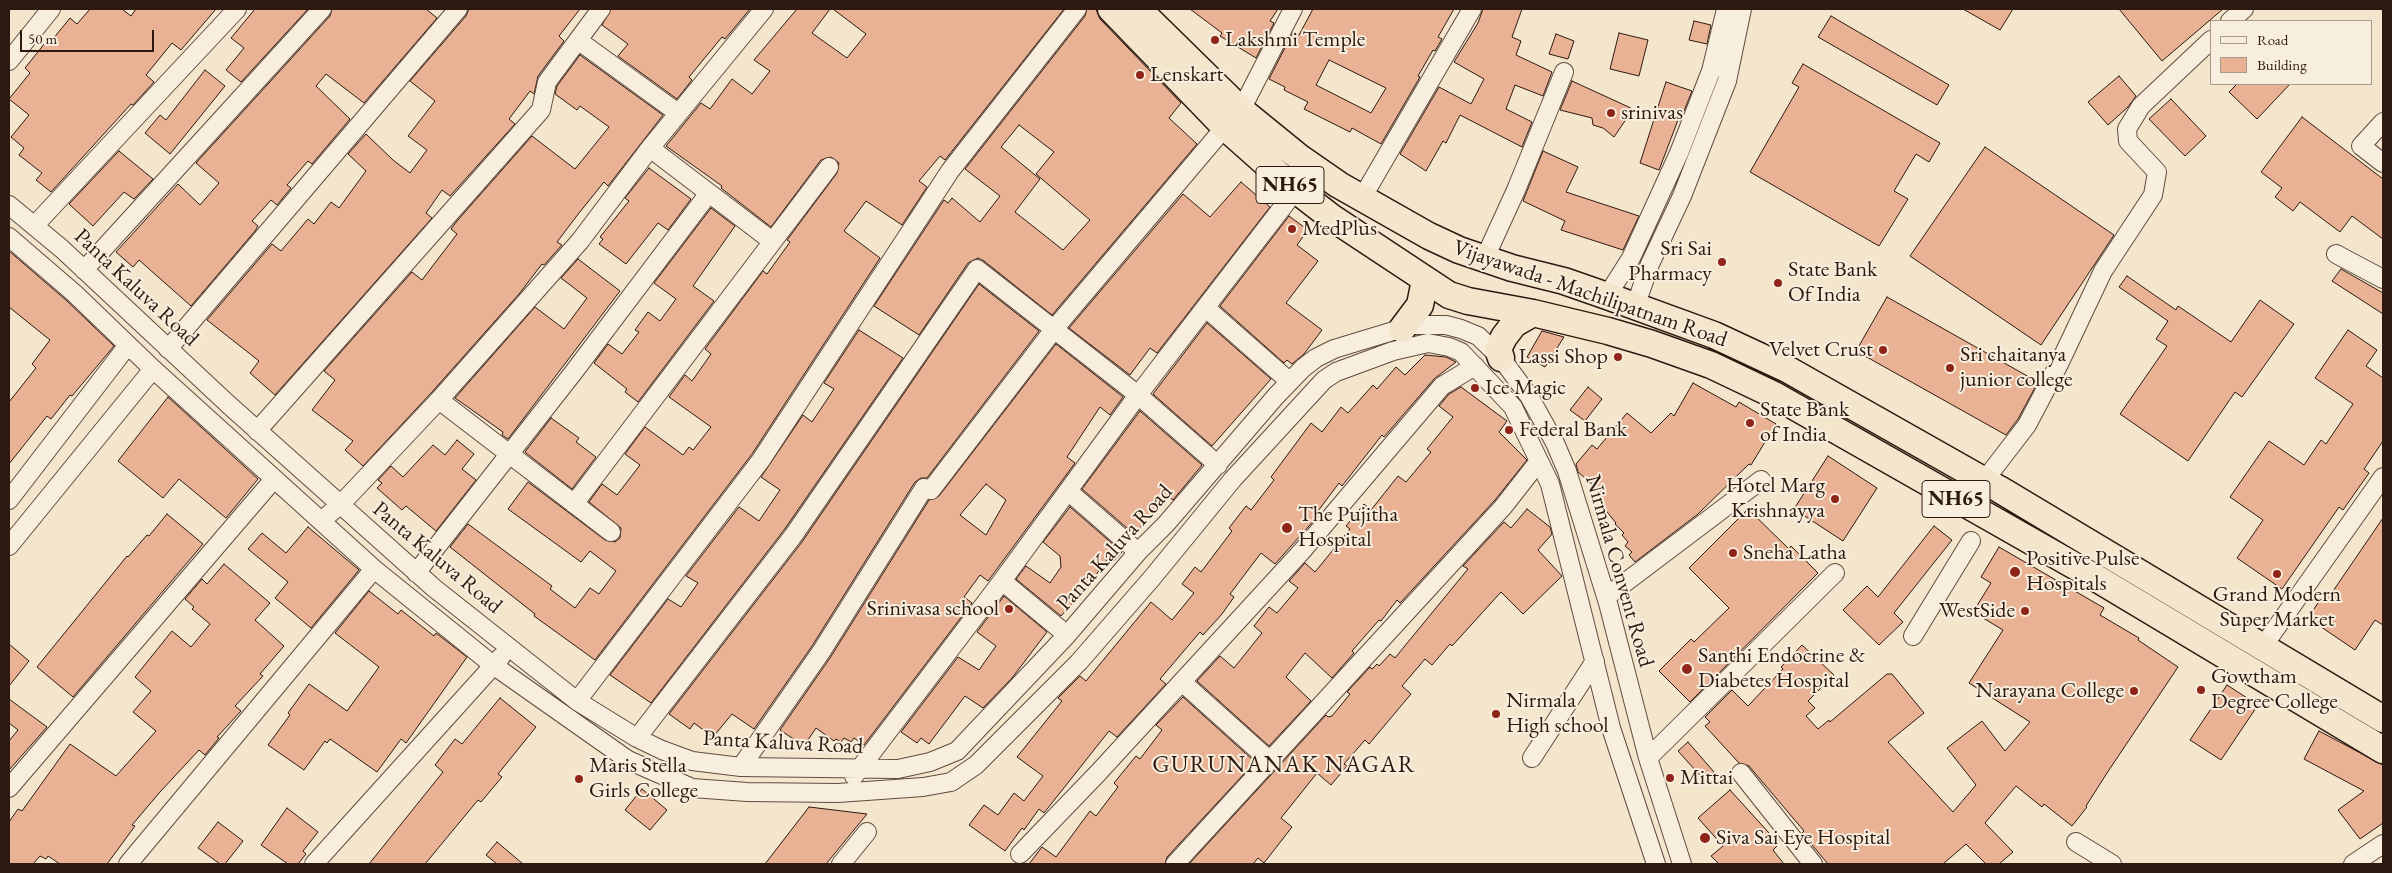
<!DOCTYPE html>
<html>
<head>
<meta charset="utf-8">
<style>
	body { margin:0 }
	#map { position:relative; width:2392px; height:873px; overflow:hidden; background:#f4e5cd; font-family:"EB Garamond",serif }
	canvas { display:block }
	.frame { position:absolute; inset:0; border:10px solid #2e1910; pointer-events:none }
	.legend { position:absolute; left:2210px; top:20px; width:162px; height:65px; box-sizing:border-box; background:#f8eede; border:1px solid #a7998c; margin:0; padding:6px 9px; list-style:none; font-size:15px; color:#2e1910 }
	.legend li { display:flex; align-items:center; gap:10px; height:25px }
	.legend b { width:25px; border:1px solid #a7998c }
	.scale { position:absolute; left:20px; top:30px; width:134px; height:22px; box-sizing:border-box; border:2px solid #2e1910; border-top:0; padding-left:6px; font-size:15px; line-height:18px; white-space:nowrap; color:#2e1910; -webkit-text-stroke:4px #f8eede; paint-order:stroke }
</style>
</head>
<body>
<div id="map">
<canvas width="2392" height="873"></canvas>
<div class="frame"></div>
<ul class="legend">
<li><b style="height:6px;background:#f8eede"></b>Road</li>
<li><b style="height:14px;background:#e9b295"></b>Building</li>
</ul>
<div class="scale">50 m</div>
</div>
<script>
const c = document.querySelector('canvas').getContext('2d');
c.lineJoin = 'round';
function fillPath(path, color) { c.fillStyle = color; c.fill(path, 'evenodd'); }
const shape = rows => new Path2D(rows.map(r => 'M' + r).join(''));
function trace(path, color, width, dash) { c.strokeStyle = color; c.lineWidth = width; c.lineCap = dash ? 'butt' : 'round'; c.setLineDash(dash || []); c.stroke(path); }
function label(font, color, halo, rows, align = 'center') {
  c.font = font + ' "EB Garamond",serif'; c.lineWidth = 4; c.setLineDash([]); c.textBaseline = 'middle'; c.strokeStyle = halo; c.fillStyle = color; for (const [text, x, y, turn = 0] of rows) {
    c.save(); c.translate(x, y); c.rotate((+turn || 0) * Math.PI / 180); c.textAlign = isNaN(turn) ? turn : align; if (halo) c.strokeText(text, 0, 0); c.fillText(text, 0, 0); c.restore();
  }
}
const building = shape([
	[90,9,122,9,131,16,136,9,216,9,181,50,172,43,146,75,154,82,133,105,131,104,51,192,36,180,42,173,19,155,24,148,11,137,29,115,9,99,30,73,25,68,45,43,48,45,70,18,77,24,90,9],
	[255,9,308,9,241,82,226,70,244,48,231,38,255,9],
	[332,9,426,9,437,18,364,103,326,74,316,86,350,119,312,164,308,161,287,185,291,188,277,205,271,200,252,221,258,226,255,231,191,306,139,260,133,267,116,252,178,184,200,205,219,183,196,163,330,16,332,9],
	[469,9,580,9,559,36,564,41,538,76,534,94,530,91,509,119,515,124,450,196,442,190,426,213,432,218,275,395,250,373,259,361,207,320,272,244,281,251,308,219,314,224,331,202,339,208,366,171,348,154,366,134,393,160,410,173,427,150,408,136,435,101,410,81,466,16,469,9],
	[611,9,750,9,725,39,722,37,689,77,692,80,677,99,618,56,628,44,602,25,611,9],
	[797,9,830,9,812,33,847,58,866,34,833,9,1064,9,945,160,940,156,919,181,927,187,902,225,866,201,844,231,880,258,752,454,595,660,534,616,535,614,450,547,468,524,552,586,550,589,575,608,590,588,599,594,616,571,590,551,581,562,508,509,528,482,605,540,615,542,620,538,621,528,589,502,602,484,617,495,640,465,625,454,645,427,683,455,689,447,693,450,711,427,669,397,685,375,692,381,711,354,705,349,763,271,767,274,790,242,787,240,837,173,839,163,831,157,821,160,771,227,721,188,722,186,666,146,701,103,710,109,732,79,752,94,770,71,754,60,797,9],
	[1087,9,1096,9,1100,19,1181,103,1169,118,1197,144,1052,315,984,261,978,258,968,263,919,335,874,306,944,200,948,203,952,198,980,222,1000,196,965,169,1085,16,1087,9],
	[1019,125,1054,152,1036,174,1090,220,1063,250,1015,212,1040,179,1001,147,1019,125],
	[1190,9,1278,9,1270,21,1274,23,1256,58,1220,36,1222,33,1190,9],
	[1313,9,1454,9,1438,37,1442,39,1435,51,1433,50,1418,76,1420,77,1381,144,1352,128,1350,132,1304,109,1308,102,1284,90,1285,87,1269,79,1293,32,1299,35,1313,9],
	[1329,60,1386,88,1371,113,1316,85,1329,60],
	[1483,9,1522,9,1512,37,1521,41,1516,55,1552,72,1543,96,1515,85,1506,109,1532,122,1522,147,1460,115,1446,143,1443,141,1426,171,1400,154,1439,87,1471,104,1484,79,1454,62,1478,23,1483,9],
	[1963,9,2013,9,2000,30,1963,9],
	[2119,9,2223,9,2162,61,2119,9],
	[1831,16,1949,85,1937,105,1818,37,1831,16],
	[1694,21,1711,25,1707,44,1689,40,1694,21],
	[1619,33,1648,40,1639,76,1610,69,1619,33],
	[1556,34,1574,41,1568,59,1549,54,1556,34],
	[580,55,663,115,608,186,604,182,579,213,557,242,562,245,544,265,542,264,519,294,431,393,363,466,345,450,353,441,312,410,335,380,324,371,412,272,422,280,457,234,451,229,457,221,532,136,575,169,609,127,580,106,577,110,555,94,557,86,580,55],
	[1803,64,1940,143,1929,162,1916,154,1894,191,1908,199,1879,246,1750,172,1799,87,1792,83,1803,64],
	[205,70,225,86,170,154,145,133,160,115,166,120,205,70],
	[2119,76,2136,96,2128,107,2108,125,2088,102,2119,76],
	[1572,81,1633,109,1614,137,1603,128,1593,125,1592,118,1560,110,1572,81],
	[1666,82,1692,91,1680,121,1678,120,1659,170,1640,163,1666,82],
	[2237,84,2290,84,2257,119,2229,92,2237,84],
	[2171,99,2206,136,2185,156,2149,119,2171,99],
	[2302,117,2383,179,2383,239,2352,216,2340,232,2300,202,2293,211,2275,197,2282,188,2261,172,2302,117],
	[1985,147,2114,235,2041,345,1910,256,1985,147],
	[119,151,153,179,134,199,124,192,93,226,69,204,119,151],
	[1543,151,1578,167,1566,192,1639,216,1623,250,1561,230,1565,221,1523,201,1543,151],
	[649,168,691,199,668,230,658,223,626,264,599,244,603,239,600,237,629,201,625,198,649,168],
	[1241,182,1270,207,1157,353,1150,348,1130,375,1069,328,1183,194,1210,217,1241,182],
	[711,208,735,226,693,286,714,301,638,402,625,392,627,389,594,363,608,344,622,354,639,332,635,330,648,312,660,321,676,299,654,283,711,208],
	[1289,216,1308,230,1297,245,1318,261,1286,303,1322,330,1304,354,1292,364,1287,360,1284,363,1220,306,1289,216],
	[9,251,67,301,114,346,72,396,70,395,51,419,47,416,9,464,9,402,36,368,32,364,50,340,9,307,9,251],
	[578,259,620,291,508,439,502,435,503,432,455,398,535,307,564,329,587,298,561,278,578,259],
	[2341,269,2383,293,2383,314,2332,281,2341,269],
	[2127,276,2176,310,2178,306,2231,342,2260,300,2294,324,2242,397,2235,392,2188,461,2120,414,2167,346,2156,339,2168,321,2119,287,2127,276],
	[979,284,1039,331,927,478,921,478,915,482,812,646,754,729,732,714,713,737,694,723,690,729,669,714,802,542,979,284],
	[1887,297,2038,382,2018,419,2006,435,1856,351,1887,297],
	[1207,323,1271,379,1212,446,1153,394,1207,323],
	[859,330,903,358,784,530,651,703,610,675,668,599,681,607,698,583,686,576,739,507,759,521,780,490,761,477,803,415,812,422,834,389,824,383,859,330],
	[2348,330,2377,350,2366,366,2383,378,2383,441,2364,469,2369,473,2343,510,2339,507,2282,589,2237,558,2263,520,2230,497,2269,441,2304,465,2321,440,2326,444,2353,404,2315,378,2348,330],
	[1542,331,1564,337,1545,367,1527,357,1542,331],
	[1056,344,1123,397,1110,415,1100,407,1067,457,1075,463,988,581,980,575,964,597,972,603,864,745,854,738,851,742,844,738,841,742,836,739,834,741,816,728,804,746,780,730,830,658,929,500,939,496,1056,344],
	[986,484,1006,500,986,535,960,515,986,484],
	[1425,355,1446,357,1456,362,1434,379,1384,437,1382,435,1342,486,1339,483,1315,515,1317,517,1275,564,1261,553,1230,594,1234,597,1222,614,1203,635,1200,632,1160,679,1166,684,1117,737,1109,731,1044,813,1039,809,1024,830,1022,828,1005,851,969,825,984,805,998,815,1014,793,1024,801,1043,776,1017,757,1062,701,1058,698,1080,676,1086,681,1151,602,1172,620,1194,593,1182,584,1195,567,1201,572,1232,531,1229,528,1246,506,1251,510,1274,480,1271,477,1311,423,1322,432,1341,407,1348,413,1373,385,1377,389,1396,367,1405,375,1425,355],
	[1693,383,1736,407,1739,402,1776,424,1751,465,1749,464,1698,514,1635,562,1629,555,1632,552,1625,546,1628,542,1622,535,1624,533,1615,524,1616,523,1595,497,1601,492,1578,472,1576,464,1592,445,1597,449,1627,413,1651,433,1671,413,1674,416,1693,383],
	[1461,387,1507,421,1499,432,1527,460,1495,500,1400,603,1397,600,1381,621,1379,620,1352,651,1354,653,1332,678,1305,653,1286,677,1311,701,1269,746,1197,681,1220,656,1234,668,1262,633,1254,626,1269,607,1277,613,1298,588,1289,581,1305,563,1315,572,1350,529,1346,526,1364,504,1371,510,1398,476,1406,482,1431,452,1427,449,1453,417,1439,406,1449,394,1461,387],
	[1588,387,1602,399,1585,421,1570,410,1588,387],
	[168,397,258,479,226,518,179,479,163,498,118,461,168,397],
	[1140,411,1202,465,1173,500,1168,496,1134,534,1082,489,1140,411],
	[551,418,579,438,576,442,596,457,572,489,525,452,551,418],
	[457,440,474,454,462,469,476,480,436,531,406,506,402,510,377,488,382,483,378,480,391,466,403,477,433,445,445,455,457,440],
	[1828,456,1877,488,1843,541,1794,509,1828,456],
	[1070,507,1122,552,1113,562,1108,558,1079,599,1077,598,1061,616,1016,579,1026,566,1050,583,1061,567,1060,556,1043,542,1070,507],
	[1527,509,1550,527,1552,534,1538,550,1562,576,1523,614,1501,592,1452,646,1450,644,1432,665,1425,659,1402,686,1411,694,1369,744,1365,740,1344,764,1347,766,1331,785,1317,773,1281,818,1292,827,1264,863,1258,858,1253,864,1189,864,1326,715,1328,717,1332,716,1350,694,1347,692,1370,667,1372,669,1377,664,1379,666,1390,654,1395,658,1399,653,1468,569,1463,566,1504,522,1511,528,1527,509],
	[1748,509,1789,549,1791,546,1818,573,1690,702,1659,671,1691,639,1694,642,1729,608,1689,568,1748,509],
	[167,514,203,544,73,697,37,667,127,556,128,557,147,535,149,536,167,514],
	[2383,518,2383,625,2375,620,2355,650,2308,618,2326,591,2331,594,2383,518],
	[1934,526,1952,540,1894,613,1903,622,1879,645,1843,610,1867,586,1878,597,1934,526],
	[308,527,359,570,311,628,275,598,288,582,248,549,262,533,286,553,308,527],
	[1999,547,2104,608,2100,615,2139,638,2138,640,2178,667,2107,773,2086,806,2087,807,2072,826,2044,804,2042,807,2016,786,1985,823,2013,852,1999,864,1986,864,1966,844,1943,864,1828,864,1802,833,1804,831,1749,766,1739,763,1705,726,1710,722,1705,717,1732,690,1748,706,1783,669,1781,667,1802,645,1834,675,1808,701,1815,708,1806,716,1818,729,1829,720,1830,722,1887,674,1892,674,1924,713,1888,742,1953,812,1976,785,1947,748,1982,721,2005,751,2030,722,1969,683,2003,630,1973,612,1991,583,1981,577,1999,547],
	[224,564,270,603,255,620,284,646,260,674,263,676,235,706,241,711,217,737,219,738,205,755,199,750,160,792,132,825,135,826,107,864,60,864,48,856,46,859,40,856,33,864,9,864,9,822,18,809,22,811,70,744,116,776,156,731,133,712,151,691,135,677,172,631,191,647,210,624,192,609,194,607,185,599,202,579,207,584,224,564],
	[369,591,398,614,401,610,434,636,436,633,467,657,406,743,401,739,377,772,330,739,327,743,325,741,304,770,268,745,290,715,288,713,309,684,347,711,379,667,335,633,369,591],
	[1004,596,1047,632,1012,678,983,708,965,696,929,744,921,738,917,743,901,732,958,657,979,670,996,646,977,632,1004,596],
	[9,644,29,661,9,686,9,644],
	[2227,685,2258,705,2221,760,2190,740,2227,685],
	[1183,697,1255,762,1167,857,1165,864,1029,864,1042,847,1056,857,1090,811,1096,816,1118,787,1114,783,1136,756,1140,759,1162,730,1156,725,1183,697],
	[500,698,536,727,498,774,502,777,481,802,478,800,425,864,369,864,443,772,435,765,455,739,462,744,500,698],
	[9,699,47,727,9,770,9,741,18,730,9,723,9,699],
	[2319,731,2383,765,2383,823,2360,839,2338,810,2364,791,2304,759,2319,731],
	[1688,742,1714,772,1705,781,1678,751,1688,742],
	[642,789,667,810,650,830,625,810,642,789],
	[1730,790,1779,844,1773,850,1784,864,1719,864,1711,856,1723,846,1698,818,1730,790],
	[809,807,867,814,826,864,765,864,809,807],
	[287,808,318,832,303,851,306,854,298,864,288,864,261,845,287,808],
	[218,822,243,841,225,864,220,864,198,848,218,822],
	[497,842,523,864,497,864,486,855,497,842]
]);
const minor = shape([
	[2230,21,2244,9],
	[579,41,678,113],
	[9,61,51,9],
	[1241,110,1293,9],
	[2383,122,2361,146,2383,163],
	[650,148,772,241],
	[1362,198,1472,9],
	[9,205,62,249,229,405,434,588,577,701,637,738,662,750,692,761,741,767,898,769,930,762,957,751,1067,635,1138,552,1166,524,1276,396,1303,368,1316,358,1334,349,1413,325,1446,325,1461,329,1478,336,1501,358,1529,396,1555,443,1567,471,1608,603,1648,758,1682,864],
	[34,226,237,9],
	[9,237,74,293,153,369,374,569,493,665,628,760,692,788,747,792,838,793,923,787,951,782,976,765,1079,662,1152,578,1233,479,1324,380,1336,372,1393,351,1428,343,1449,347,1461,352,1513,407,1550,484,1611,728,1656,864],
	[2336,254,2383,279],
	[1484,260,1516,190,1564,72],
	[84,270,322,9],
	[1607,296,1631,258,1679,153,1711,71,1726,9],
	[1635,307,1650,264,1682,196,1727,81,1742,9],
	[1206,308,1289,381],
	[168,349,458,9],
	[439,400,611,532],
	[257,431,541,110,547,82,601,9],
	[1984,481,2027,425,2060,362,2103,271,2153,195,2157,172,2128,141,2127,129,2141,106,2211,40],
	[1068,491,1138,552],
	[9,500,128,345],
	[574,504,829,167],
	[321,521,341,504,439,400,580,241,650,148,764,9],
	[9,546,153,369],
	[416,573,573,373,709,193],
	[1002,581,1067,635],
	[1606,597,1761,480],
	[1913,636,1971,541],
	[2264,645,2383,477],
	[1182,682,1269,760],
	[577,701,761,460,950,171,1077,9],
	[637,738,793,536,977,269,1138,395,1218,465],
	[1532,758,1595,661],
	[1648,758,1835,573],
	[741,767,821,652,924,488,931,490,1055,328,1225,127],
	[1741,773,1813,864],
	[854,776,1002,581,1138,395,1302,182],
	[9,788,274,479],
	[2076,842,2112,864],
	[1020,854,1098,773,1302,551,1442,386,1475,366],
	[128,864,374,569],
	[314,864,501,657],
	[841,864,867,832],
	[1175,864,1503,507,1539,461],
	[2353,864,2383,844]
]);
const highway = shape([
	[1111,9,1225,127,1296,190,1331,217,1449,295,1468,301,1533,313,1608,331,1652,344,1711,365,1776,396,2096,578,2383,750],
	[1138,9,1241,110,1300,158,1339,185,1429,236,1459,250,1512,268,1564,281,1607,296,1714,335,1787,369,1999,489,2383,719],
	[1402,329,1420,305,1425,280],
	[1501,358,1498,349,1504,337,1514,324,1533,313]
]);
const markers = [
	[1215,40,5,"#8f2418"],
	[1140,75,5,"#8f2418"],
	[1611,113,5,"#8f2418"],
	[1292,229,5,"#8f2418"],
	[1722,262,5,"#8f2418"],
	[1778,283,5,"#8f2418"],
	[1883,350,5,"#8f2418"],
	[1618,357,5,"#8f2418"],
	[1950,368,5,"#8f2418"],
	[1475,388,5,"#8f2418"],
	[1750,423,5,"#8f2418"],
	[1509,430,5,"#8f2418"],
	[1835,499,5,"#8f2418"],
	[1287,528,6,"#8f2418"],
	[1733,553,5,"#8f2418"],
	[2015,572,6,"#8f2418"],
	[2277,574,5,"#8f2418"],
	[1009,609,5,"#8f2418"],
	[2025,611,5,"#8f2418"],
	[1687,669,6,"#8f2418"],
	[2201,690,5,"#8f2418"],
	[2134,691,5,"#8f2418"],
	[1496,714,5,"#8f2418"],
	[1670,778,5,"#8f2418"],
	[579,779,5,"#8f2418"],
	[1705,838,6,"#8f2418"]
];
const shields = [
	[1290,185,68],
	[1956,499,68]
];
const shieldNames = [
	["NH65",1290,185],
	["NH65",1956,499]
];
const poiNames = [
	["Lakshmi Temple",1225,40],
	["Lenskart",1150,75],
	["srinivas",1621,113],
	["MedPlus",1302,229],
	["Sri Sai",1712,249,"right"],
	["Pharmacy",1712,274,"right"],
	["State Bank",1788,270],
	["Of India",1788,295],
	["Velvet Crust",1873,350,"right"],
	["Sri chaitanya",1960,355],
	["junior college",1960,380],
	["Lassi Shop",1608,357,"right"],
	["Ice Magic",1485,388],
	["State Bank",1760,410],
	["of India",1760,435],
	["Federal Bank",1519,430],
	["Hotel Marg",1825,486,"right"],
	["Krishnayya",1825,511,"right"],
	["The Pujitha",1298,515],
	["Hospital",1298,540],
	["Sneha Latha",1743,553],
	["Positive Pulse",2026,559],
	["Hospitals",2026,584],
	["Grand Modern",2277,595,"center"],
	["Super Market",2277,620,"center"],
	["Srinivasa school",999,609,"right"],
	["WestSide",2015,611,"right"],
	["Santhi Endocrine &",1698,656],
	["Diabetes Hospital",1698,681],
	["Gowtham",2211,677],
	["Degree College",2211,702],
	["Narayana College",2124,691,"right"],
	["Nirmala",1506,701],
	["High school",1506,726],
	["Maris Stella",589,766],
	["Girls College",589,791],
	["Mittai",1680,778],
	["Siva Sai Eye Hospital",1716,838]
];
const streetNames = [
	["Panta Kaluva Road",136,288,43],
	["Vijayawada - Machilipatnam Road",1590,294,19],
	["Panta Kaluva Road",1115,548,-48],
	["Panta Kaluva Road",437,558,40],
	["Nirmala Convent Road",1619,571,74],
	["Panta Kaluva Road",783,743,3]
];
const neighbourhoodNames = [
	["GURUNANAK NAGAR",1284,765]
];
fillPath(building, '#e9b295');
trace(building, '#2e1910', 1);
trace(minor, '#604c3f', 20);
trace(highway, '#2e1910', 29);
trace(minor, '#f8eede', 18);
trace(highway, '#f4e5cd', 26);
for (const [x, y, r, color] of markers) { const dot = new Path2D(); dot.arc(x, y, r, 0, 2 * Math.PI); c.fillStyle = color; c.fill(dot); trace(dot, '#f8eede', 2); }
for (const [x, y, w] of shields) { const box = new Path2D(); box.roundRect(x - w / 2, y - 18.5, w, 37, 4); c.fillStyle = '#f8eede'; c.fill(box); trace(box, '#2e1910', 1); }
label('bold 21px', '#2e1910', null, shieldNames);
label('22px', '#2e1910', '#f8eede', poiNames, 'left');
label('22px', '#2e1910', '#f8eede', streetNames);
c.letterSpacing = '1px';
label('24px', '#2e1910', '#f8eede', neighbourhoodNames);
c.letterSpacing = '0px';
</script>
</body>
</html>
